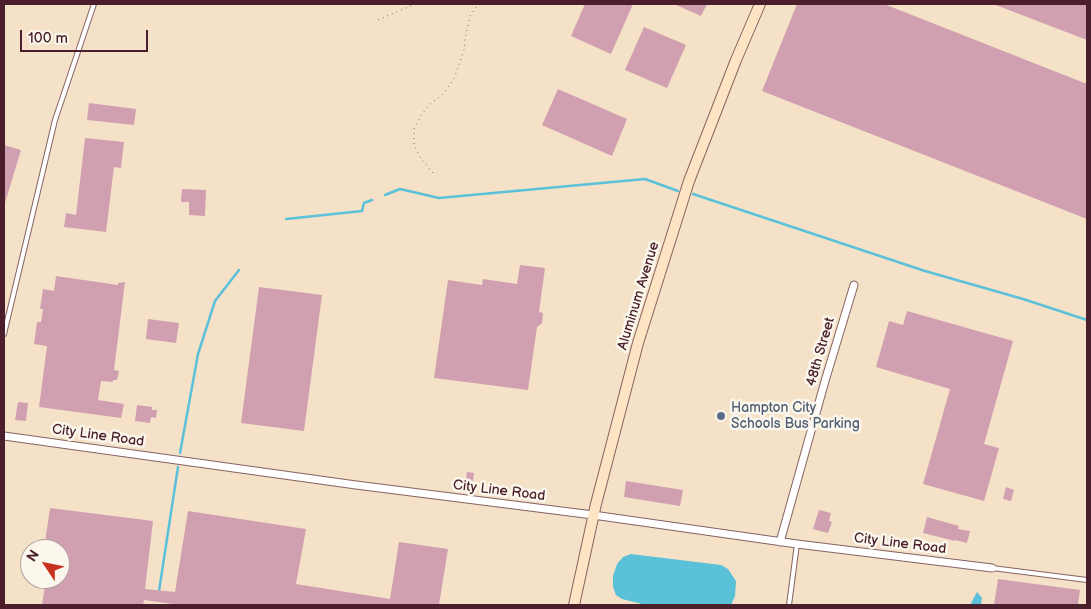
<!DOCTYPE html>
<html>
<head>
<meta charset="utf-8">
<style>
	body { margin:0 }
	#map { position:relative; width:1091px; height:609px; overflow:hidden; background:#f4e1c7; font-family:"Balsamiq Sans",sans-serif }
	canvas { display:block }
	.frame { position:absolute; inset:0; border:5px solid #4a1f2b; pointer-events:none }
	.north { position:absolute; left:20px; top:539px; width:50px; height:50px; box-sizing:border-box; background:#fbf7ec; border:1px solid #b4a19f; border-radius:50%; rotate:304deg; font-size:14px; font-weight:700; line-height:20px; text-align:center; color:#4a1f2b }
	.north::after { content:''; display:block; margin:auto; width:18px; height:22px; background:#c8321e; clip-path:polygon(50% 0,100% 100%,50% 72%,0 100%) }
	.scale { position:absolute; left:20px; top:30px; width:128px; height:22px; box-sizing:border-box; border:2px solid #4a1f2b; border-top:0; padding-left:6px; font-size:15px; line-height:18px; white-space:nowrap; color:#4a1f2b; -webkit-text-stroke:4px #fbf7ec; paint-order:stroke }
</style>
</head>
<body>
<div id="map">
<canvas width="1091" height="609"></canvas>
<div class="frame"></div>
<div class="north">N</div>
<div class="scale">100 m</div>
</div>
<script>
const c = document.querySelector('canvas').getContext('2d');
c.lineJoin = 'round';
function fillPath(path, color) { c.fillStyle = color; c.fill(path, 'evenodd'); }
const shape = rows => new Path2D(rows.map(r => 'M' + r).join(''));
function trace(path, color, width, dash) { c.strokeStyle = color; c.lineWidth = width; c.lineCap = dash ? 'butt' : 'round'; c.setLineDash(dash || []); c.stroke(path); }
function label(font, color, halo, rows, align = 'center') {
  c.font = font + ' "Balsamiq Sans",sans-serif'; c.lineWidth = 5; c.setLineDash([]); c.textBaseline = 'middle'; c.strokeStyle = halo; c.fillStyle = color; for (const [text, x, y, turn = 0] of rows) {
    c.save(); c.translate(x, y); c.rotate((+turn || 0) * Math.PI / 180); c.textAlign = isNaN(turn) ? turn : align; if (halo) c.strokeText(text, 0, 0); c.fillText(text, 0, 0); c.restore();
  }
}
const water = shape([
	[631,554,721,565,728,569,736,581,735,596,731,605,646,605,622,599,616,595,613,587,613,576,617,564,623,557],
	[977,592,982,598,981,605,970,605]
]);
const stream = shape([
	[693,194,925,271,1023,299,1087,320],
	[385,195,400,189,439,198,645,179,678,191],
	[286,219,362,211,364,203,372,200],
	[180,453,198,354,215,301,239,270],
	[159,591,178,467]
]);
const building = shape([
	[585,4,633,4,611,54,571,36],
	[674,4,707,4,701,16],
	[797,4,884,4,1087,84,1087,219,762,91],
	[993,4,1087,4,1087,40],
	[644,27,686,45,667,88,625,70],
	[558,89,627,119,612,156,542,125],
	[89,103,136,109,134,125,87,120],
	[85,138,124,142,121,168,114,167,106,232,64,227,66,213,76,215],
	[4,145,21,150,5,203,4,203],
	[182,189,206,190,205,216,189,215,189,202,181,202],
	[520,265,545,268,539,312,543,313,542,323,537,327,528,390,434,378,448,280,482,285,483,279,517,284],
	[56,276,118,285,118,283,125,282,114,370,119,371,117,380,113,380,113,382,101,381,98,400,124,404,121,418,39,407,47,346,34,344,37,322,41,322,43,309,40,309,43,289,54,291],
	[259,287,322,295,304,431,241,423],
	[907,311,1013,341,984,444,999,448,984,501,923,484,950,389,876,367,889,321,903,325],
	[148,319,179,323,176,343,146,339],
	[18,402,28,403,26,421,15,420],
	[137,405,152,407,152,410,157,410,156,418,151,417,150,423,135,421],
	[467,472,474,473,473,481,466,480],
	[626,481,683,490,680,506,624,497],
	[1006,487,1014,490,1011,501,1003,499],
	[50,508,153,521,145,589,175,592,188,511,306,529,296,584,390,599,399,542,448,549,439,605,173,605,173,604,144,600,143,605,42,605,46,579,60,579,60,549,44,549],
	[819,510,831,513,829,521,832,522,828,533,813,529],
	[927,517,959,526,958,529,970,531,967,543,955,540,955,541,923,533],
	[998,579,1080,590,1078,605,994,605]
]);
const path = shape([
	[378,20,415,4],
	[433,173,420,157,414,145,414,129,420,117,429,105,442,95,454,79,464,50,465,39,470,16,478,4]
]);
const lane = shape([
	[4,334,55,120,94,4],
	[992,568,1087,580],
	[789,605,797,544]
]);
const street = shape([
	[4,436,356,485,593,515,797,544,992,568],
	[780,542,825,381,854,285]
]);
const secondary = shape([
	[574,605,596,504,638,343,689,181,736,60,760,4]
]);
const markers = [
	[721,416,5,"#5c6f8a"]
];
const streetNames = [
	["Aluminum Avenue",639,296,-73],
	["48th Street",821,352,-74],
	["City Line Road",98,436,8],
	["City Line Road",499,491,7],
	["City Line Road",900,544,7]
];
const serviceNames = [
	["Hampton City",731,408],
	["Schools Bus Parking",731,424]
];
fillPath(water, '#5bc1d8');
trace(stream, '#5bc1d8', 2.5);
fillPath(building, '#d1a0b0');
trace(lane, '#866362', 6);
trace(street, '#866362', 9);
trace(secondary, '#866362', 12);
trace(path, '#866362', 1, [1, 4]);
trace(lane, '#fff', 4);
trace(street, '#fff', 7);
trace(secondary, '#fde5c4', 10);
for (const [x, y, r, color] of markers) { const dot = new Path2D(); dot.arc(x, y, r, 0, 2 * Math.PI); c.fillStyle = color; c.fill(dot); trace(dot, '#fbf7ec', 2); }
label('14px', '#4a1f2b', '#fbf7ec', streetNames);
label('14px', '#4e5e75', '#fbf7ec', serviceNames, 'left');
</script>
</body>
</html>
